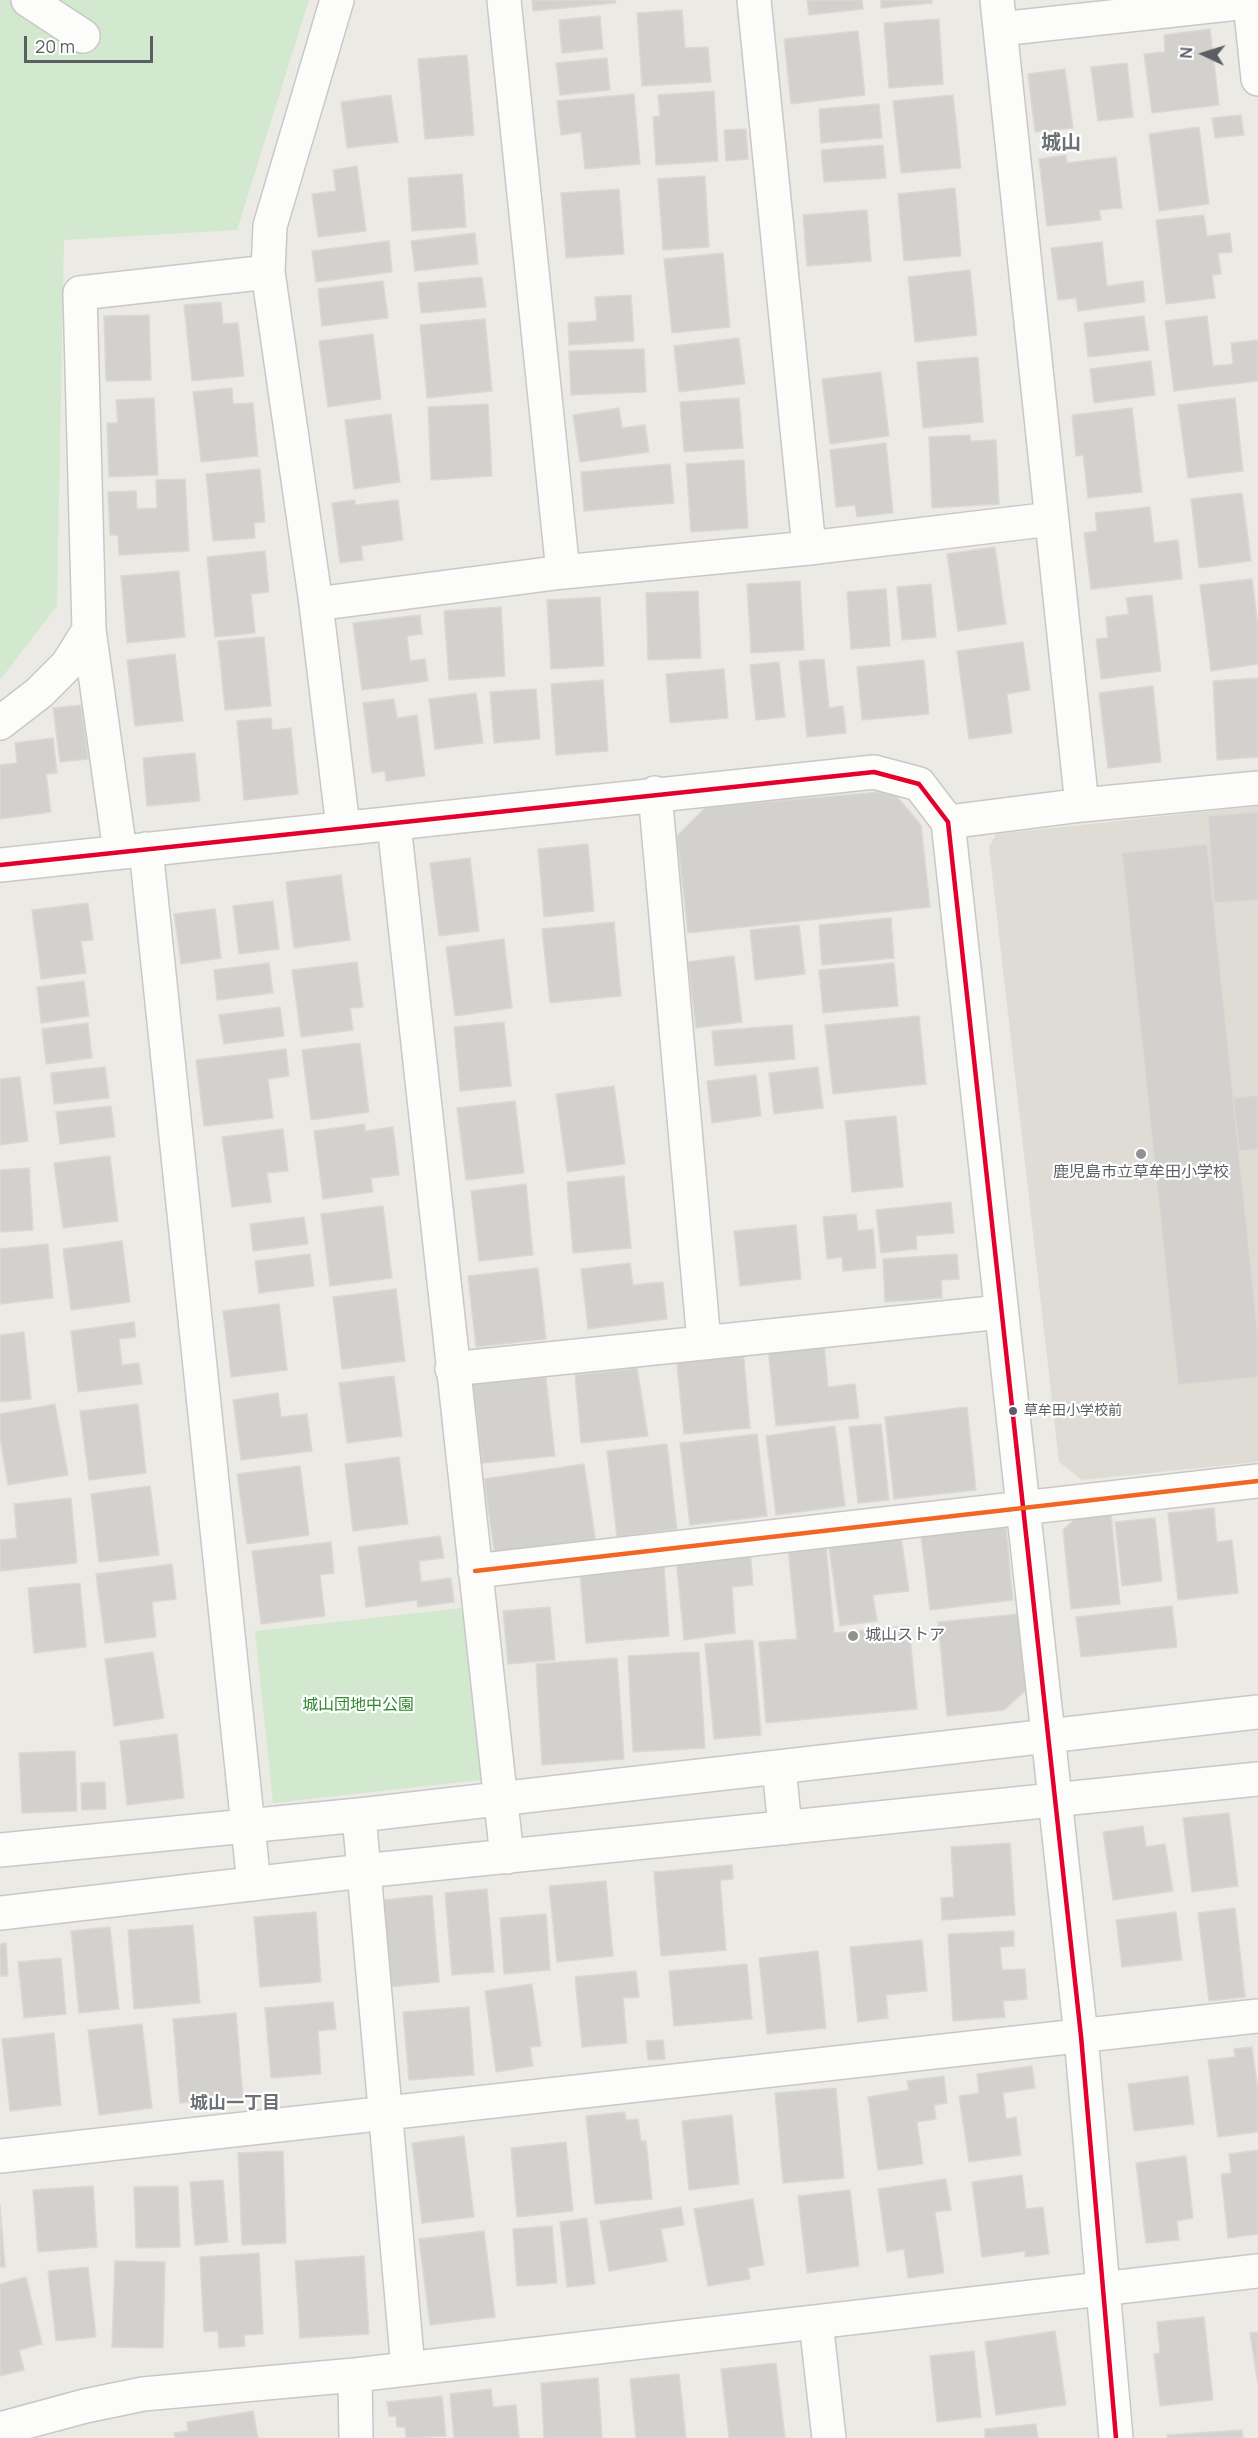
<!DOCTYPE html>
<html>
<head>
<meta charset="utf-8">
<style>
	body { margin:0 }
	#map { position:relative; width:1258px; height:2438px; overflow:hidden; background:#eceae5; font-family:Manrope,sans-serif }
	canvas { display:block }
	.north { position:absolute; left:1174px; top:24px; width:60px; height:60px; -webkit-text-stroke:4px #fff; paint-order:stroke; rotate:274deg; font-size:16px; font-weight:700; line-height:24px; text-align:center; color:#5b5f64 }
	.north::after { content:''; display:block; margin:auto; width:21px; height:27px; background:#5b5f64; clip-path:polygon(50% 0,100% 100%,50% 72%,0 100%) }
	.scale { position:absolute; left:24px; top:36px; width:129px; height:27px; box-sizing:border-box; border:3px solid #5b5f64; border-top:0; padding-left:8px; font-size:18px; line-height:21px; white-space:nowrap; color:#5b5f64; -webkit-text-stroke:4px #fff; paint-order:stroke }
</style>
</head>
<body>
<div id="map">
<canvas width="1258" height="2438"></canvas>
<div class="north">N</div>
<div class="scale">20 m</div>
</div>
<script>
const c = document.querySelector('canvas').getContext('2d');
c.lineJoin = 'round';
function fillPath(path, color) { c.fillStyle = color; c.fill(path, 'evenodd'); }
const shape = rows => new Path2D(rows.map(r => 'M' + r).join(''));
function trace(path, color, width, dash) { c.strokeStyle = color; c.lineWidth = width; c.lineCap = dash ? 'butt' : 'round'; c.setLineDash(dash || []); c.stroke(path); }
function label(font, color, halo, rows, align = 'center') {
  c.font = font + ' Manrope,"Noto Sans JP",sans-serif'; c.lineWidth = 4.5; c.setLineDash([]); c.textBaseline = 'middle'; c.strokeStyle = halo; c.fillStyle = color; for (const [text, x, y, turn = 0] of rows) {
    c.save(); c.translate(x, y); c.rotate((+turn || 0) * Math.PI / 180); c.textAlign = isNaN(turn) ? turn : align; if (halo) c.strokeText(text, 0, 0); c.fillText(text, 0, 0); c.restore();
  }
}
const education = shape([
	[1258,806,1258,1462,1082,1480,1059,1462,989,847,996,834]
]);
const green = shape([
	[0,0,309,0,237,230,64,240,57,606,0,680],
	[462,1608,481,1780,273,1803,255,1631]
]);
const building = shape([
	[532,0,615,0,616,3,533,11,532,0],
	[807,0,862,0,863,9,809,15,807,0],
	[881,0,932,0,932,3,881,8,881,0],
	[682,10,685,48,708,47,711,82,642,86,637,13,682,10],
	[600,16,603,49,562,53,559,20,600,16],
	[939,19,943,84,889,88,884,23,939,19],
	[1210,29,1219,105,1152,113,1144,54,1165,52,1164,35,1210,29],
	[858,31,865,95,791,104,784,39,858,31],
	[467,55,474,135,425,139,418,59,467,55],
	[607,58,610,90,560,95,556,63,607,58],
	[1127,63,1133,117,1098,121,1091,67,1127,63],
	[1065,69,1073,128,1035,132,1028,74,1065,69],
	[714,91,718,161,656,165,653,117,660,116,658,95,714,91],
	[634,94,640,164,585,169,581,132,561,135,557,101,634,94],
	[391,95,398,142,347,148,341,102,391,95],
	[953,95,961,168,901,173,893,101,953,95],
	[879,104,882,138,821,143,819,109,879,104],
	[1241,115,1244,135,1215,138,1212,118,1241,115],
	[1199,127,1209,204,1159,211,1149,134,1199,127],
	[746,129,748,159,726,161,724,130,746,129],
	[883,145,886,178,824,182,821,150,883,145],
	[1066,155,1067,163,1116,157,1122,208,1099,210,1101,220,1047,226,1039,159,1066,155],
	[357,166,366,231,318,237,312,194,336,191,333,170,357,166],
	[462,174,466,227,412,231,408,178,462,174],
	[705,176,709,247,663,250,658,179,705,176],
	[955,188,961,256,904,261,898,194,955,188],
	[619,189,624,254,566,258,561,193,619,189],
	[867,210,871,261,807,266,803,215,867,210],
	[1204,215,1207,236,1230,233,1232,252,1218,253,1221,274,1212,275,1215,298,1166,304,1156,220,1204,215],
	[475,233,478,264,415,271,411,241,475,233],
	[389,241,392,272,316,282,312,251,389,241],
	[1102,242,1107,286,1143,281,1145,302,1078,311,1076,298,1058,300,1051,248,1102,242],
	[723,253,730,327,672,333,664,259,723,253],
	[970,270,977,335,915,342,908,277,970,270],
	[482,277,486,307,421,313,418,283,482,277],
	[383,281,388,318,322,326,318,289,383,281],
	[631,295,634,341,569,345,568,323,597,321,595,297,631,295],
	[221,302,223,324,238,323,244,376,192,381,184,305,221,302],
	[149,315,151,380,106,381,104,316,149,315],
	[1144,316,1149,350,1088,357,1084,323,1144,316],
	[1207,316,1213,366,1233,364,1231,343,1258,340,1258,381,1174,391,1165,321,1207,316],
	[485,319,492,391,427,398,420,325,485,319],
	[373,334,381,399,328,407,319,341,373,334],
	[739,338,745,384,679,392,674,346,739,338],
	[644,349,646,392,571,395,569,351,644,349],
	[978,357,983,422,923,428,917,362,978,357],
	[1151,361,1155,395,1094,403,1090,369,1151,361],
	[881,372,889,436,830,444,822,379,881,372],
	[232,388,233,404,253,403,258,456,201,462,193,392,232,388],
	[154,398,158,475,109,477,107,423,118,423,116,400,154,398],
	[739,398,743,448,684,452,680,402,739,398],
	[1235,398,1243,471,1188,478,1178,405,1235,398],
	[488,404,492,476,431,480,428,407,488,404],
	[619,408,622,428,645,425,649,452,580,462,573,415,619,408],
	[1132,408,1142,492,1088,498,1083,455,1076,456,1072,415,1132,408],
	[391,414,400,482,354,489,345,420,391,414],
	[970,435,971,441,996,440,999,504,932,508,929,437,970,435],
	[886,443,893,513,857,517,855,505,836,507,830,450,886,443],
	[744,460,748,528,691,532,686,464,744,460],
	[670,464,674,503,584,511,581,472,670,464],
	[260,469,265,522,254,523,255,538,213,541,206,474,260,469],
	[185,479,189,551,119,555,118,535,110,535,108,492,136,491,137,509,157,508,156,480,185,479],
	[1242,493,1251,561,1199,568,1191,499,1242,493],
	[355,500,355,505,398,500,403,540,361,546,363,560,340,563,332,503,355,500],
	[1150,507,1154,543,1178,540,1182,579,1091,589,1084,533,1097,531,1095,513,1150,507],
	[995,547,1006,624,958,631,947,554,995,547],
	[265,551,269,592,251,594,255,633,215,637,207,557,265,551],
	[179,571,185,637,127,643,121,576,179,571],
	[1252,579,1258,626,1258,664,1211,671,1200,585,1252,579],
	[800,581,804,650,751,653,747,584,800,581],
	[931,584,936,637,902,640,897,587,931,584],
	[886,589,890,646,851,649,847,592,886,589],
	[698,591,701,658,648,660,646,593,698,591],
	[1152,595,1161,671,1101,679,1096,639,1108,638,1106,617,1129,614,1126,598,1152,595],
	[600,597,604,666,551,669,547,600,600,597],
	[501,607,505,676,449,680,444,611,501,607],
	[420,615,422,634,407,636,410,661,425,659,428,681,362,690,353,623,420,615],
	[264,637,271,706,225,710,218,641,264,637],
	[1023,642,1030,690,1007,694,1012,733,969,739,957,651,1023,642],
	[175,654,183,721,135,726,127,660,175,654],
	[824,659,829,708,843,706,846,733,807,737,799,661,824,659],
	[924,660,929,714,862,720,857,667,924,660],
	[779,662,785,717,756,720,750,665,779,662],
	[724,669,728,718,670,723,666,674,724,669],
	[1258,678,1258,757,1217,760,1213,681,1258,678],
	[603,680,608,751,556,755,551,684,603,680],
	[1153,686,1161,762,1108,768,1099,693,1153,686],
	[536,689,540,739,494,743,490,692,536,689],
	[476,693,483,743,435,749,429,699,476,693],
	[394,699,397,718,417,715,425,776,386,781,385,771,372,773,363,703,394,699],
	[81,705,88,759,60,762,53,708,81,705],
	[271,718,272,730,291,728,298,794,244,800,237,721,271,718],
	[53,738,57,773,46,774,51,812,0,819,0,765,17,763,15,743,53,738],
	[195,753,200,801,147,806,143,758,195,753],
	[892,791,921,825,930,907,688,933,677,836,706,807,892,791],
	[1258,812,1258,900,1214,903,1208,816,1258,812],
	[588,844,594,911,544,917,538,849,588,844],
	[1207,844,1258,1337,1258,1377,1178,1385,1122,853,1207,844],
	[470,858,479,931,439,936,430,863,470,858],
	[341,875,350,940,294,948,286,882,341,875],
	[273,901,279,949,239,954,233,906,273,901],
	[88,903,93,940,81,941,86,973,41,979,32,910,88,903],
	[215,909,221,958,181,964,174,914,215,909],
	[891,918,894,958,822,965,819,925,891,918],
	[614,922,621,996,550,1003,542,929,614,922],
	[799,925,805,974,755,980,750,930,799,925],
	[504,939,512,1008,455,1016,446,947,504,939],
	[734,956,742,1022,696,1028,688,962,734,956],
	[357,962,363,1007,350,1008,353,1030,301,1037,292,970,357,962],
	[269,963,273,993,217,1000,214,970,269,963],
	[894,963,898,1006,823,1013,819,970,894,963],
	[84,981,89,1016,41,1023,37,987,84,981],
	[280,1007,284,1036,224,1044,219,1015,280,1007],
	[919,1016,926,1084,833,1094,825,1025,919,1016],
	[504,1022,511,1086,460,1091,454,1027,504,1022],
	[88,1023,92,1058,46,1064,42,1029,88,1023],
	[792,1025,795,1059,715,1066,712,1031,792,1025],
	[360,1043,369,1112,311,1120,302,1050,360,1043],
	[286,1049,289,1076,268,1079,273,1118,204,1126,196,1060,286,1049],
	[105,1067,109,1098,54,1104,51,1073,105,1067],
	[818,1067,823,1108,774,1114,769,1073,818,1067],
	[756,1075,761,1116,712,1123,707,1081,756,1075],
	[20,1077,28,1141,0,1145,0,1079,20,1077],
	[614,1086,625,1164,567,1172,556,1094,614,1086],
	[1258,1095,1258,1149,1239,1151,1233,1098,1258,1095],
	[515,1101,524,1173,466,1180,457,1108,515,1101],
	[111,1106,115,1137,60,1144,56,1112,111,1106],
	[896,1116,903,1187,852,1192,845,1121,896,1116],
	[365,1124,365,1131,393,1127,399,1175,371,1178,373,1192,323,1199,314,1131,365,1124],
	[283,1129,288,1171,267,1173,271,1202,232,1207,222,1137,283,1129],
	[110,1156,118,1221,63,1228,54,1163,110,1156],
	[29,1168,33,1230,0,1232,0,1170,29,1168],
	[624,1176,631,1248,573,1253,567,1182,624,1176],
	[526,1184,533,1255,479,1261,471,1191,526,1184],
	[951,1202,954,1233,916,1236,917,1249,881,1253,876,1210,951,1202],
	[383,1206,392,1278,330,1286,321,1214,383,1206],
	[856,1214,858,1231,873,1229,876,1268,843,1271,842,1257,827,1259,823,1217,856,1214],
	[304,1217,308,1244,253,1251,250,1224,304,1217],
	[796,1225,801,1279,740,1286,734,1231,796,1225],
	[122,1241,130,1302,71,1310,63,1249,122,1241],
	[48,1244,53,1298,0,1304,0,1249,48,1244],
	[310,1254,314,1286,259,1293,255,1261,310,1254],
	[957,1254,959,1279,941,1280,942,1298,885,1302,883,1259,957,1254],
	[630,1263,633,1285,663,1282,667,1319,588,1329,581,1269,630,1263],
	[538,1268,546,1339,476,1347,468,1276,538,1268],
	[396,1289,405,1361,342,1369,333,1297,396,1289],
	[279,1304,287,1370,231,1377,223,1311,279,1304],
	[134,1322,136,1337,119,1339,122,1365,139,1363,142,1384,78,1392,71,1331,134,1322],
	[24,1332,31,1399,0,1402,0,1335,24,1332],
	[824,1342,828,1387,855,1384,859,1418,776,1426,768,1348,824,1342],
	[743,1348,750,1428,684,1434,676,1355,743,1348],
	[637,1368,648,1436,581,1443,575,1375,637,1368],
	[545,1369,555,1456,482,1463,472,1376,545,1369],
	[394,1376,402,1436,347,1443,339,1383,394,1376],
	[278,1393,281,1417,307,1414,312,1451,241,1460,233,1400,278,1393],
	[55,1404,68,1475,8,1485,0,1438,0,1414,55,1404],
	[138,1404,146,1473,89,1480,80,1411,138,1404],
	[967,1407,976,1490,894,1499,885,1417,967,1407],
	[881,1424,889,1500,858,1503,849,1427,881,1424],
	[835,1426,845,1506,776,1515,766,1436,835,1426],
	[757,1434,767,1516,690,1525,680,1443,757,1434],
	[667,1444,677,1529,617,1537,607,1451,667,1444],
	[399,1457,408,1524,353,1531,345,1464,399,1457],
	[584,1464,596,1543,495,1557,484,1479,584,1464],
	[300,1466,309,1535,247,1544,237,1474,300,1466],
	[150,1486,159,1555,99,1562,91,1494,150,1486],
	[71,1498,77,1563,0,1571,0,1540,17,1538,14,1504,71,1498],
	[1214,1508,1217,1542,1232,1540,1238,1593,1178,1600,1168,1513,1214,1508],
	[1111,1514,1120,1604,1071,1609,1063,1530,1076,1518,1111,1514],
	[1005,1518,1013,1600,930,1610,920,1527,1005,1518],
	[1155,1518,1162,1581,1122,1586,1115,1522,1155,1518],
	[440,1536,444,1558,419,1561,421,1582,451,1578,454,1602,418,1607,417,1600,366,1607,358,1547,440,1536],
	[901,1537,909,1591,873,1595,877,1621,840,1626,829,1547,901,1537],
	[331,1542,334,1573,320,1575,325,1616,261,1624,252,1551,331,1542],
	[826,1546,834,1633,909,1626,917,1709,766,1723,759,1642,797,1639,788,1549,826,1546],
	[750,1551,753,1585,732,1587,735,1633,684,1640,676,1558,750,1551],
	[172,1564,176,1599,152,1602,156,1637,105,1643,96,1574,172,1564],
	[664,1566,669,1636,586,1643,580,1573,664,1566],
	[80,1583,86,1647,34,1653,28,1588,80,1583],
	[1172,1606,1177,1647,1081,1657,1076,1617,1172,1606],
	[550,1607,555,1660,508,1664,503,1611,550,1607],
	[1019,1614,1027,1689,1004,1710,947,1716,938,1622,1019,1614],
	[753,1640,761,1735,714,1739,705,1644,753,1640],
	[153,1652,164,1718,114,1726,105,1659,153,1652],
	[699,1652,705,1748,633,1752,628,1656,699,1652],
	[617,1658,624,1759,542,1765,536,1664,617,1658],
	[177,1734,184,1798,127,1805,120,1741,177,1734],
	[75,1751,77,1811,22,1813,19,1753,75,1751],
	[105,1782,106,1809,82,1810,81,1783,105,1782],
	[1229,1813,1238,1886,1192,1892,1183,1818,1229,1813],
	[1143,1826,1146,1847,1165,1844,1173,1891,1113,1900,1103,1832,1143,1826],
	[1010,1843,1015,1915,942,1920,941,1898,954,1897,951,1847,1010,1843],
	[732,1865,733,1879,720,1880,726,1950,661,1956,654,1872,732,1865],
	[606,1881,613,1956,557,1962,549,1886,606,1881],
	[487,1889,494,1972,452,1975,445,1893,487,1889],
	[432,1895,439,1982,389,1987,382,1900,432,1895],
	[1235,1908,1245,1997,1209,2001,1198,1913,1235,1908],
	[316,1912,321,1982,260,1987,254,1917,316,1912],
	[1176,1912,1182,1960,1122,1967,1116,1920,1176,1912],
	[546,1914,550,1970,504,1974,500,1918,546,1914],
	[193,1925,200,2003,134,2009,128,1930,193,1925],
	[110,1927,119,2009,79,2013,71,1931,110,1927],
	[1014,1931,1014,1946,1000,1947,1002,1970,1025,1969,1027,1999,1003,2001,1005,2017,953,2021,948,1934,1014,1931],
	[922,1940,927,1991,886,1995,888,2018,858,2022,850,1947,922,1940],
	[6,1943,8,1976,0,1976,0,1944,6,1943],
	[818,1951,826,2028,767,2034,759,1958,818,1951],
	[61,1958,66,2014,24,2018,18,1962,61,1958],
	[747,1964,752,2019,674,2026,669,1971,747,1964],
	[636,1971,639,1997,623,1998,627,2043,582,2047,575,1977,636,1971],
	[532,1984,541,2046,530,2047,533,2066,496,2072,485,1991,532,1984],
	[333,2002,336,2029,318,2031,321,2074,271,2078,265,2008,333,2002],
	[469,2007,474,2075,409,2080,403,2012,469,2007],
	[236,2013,243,2098,180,2103,173,2019,236,2013],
	[142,2024,152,2108,99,2115,88,2030,142,2024],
	[54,2033,61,2105,10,2111,2,2039,54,2033],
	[663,2040,665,2059,648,2060,646,2041,663,2040],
	[1252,2047,1258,2091,1258,2132,1218,2137,1208,2060,1235,2057,1234,2049,1252,2047],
	[1032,2066,1035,2088,1003,2093,1006,2119,1016,2117,1021,2155,969,2162,959,2096,979,2093,977,2074,1032,2066],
	[944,2076,947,2103,934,2105,936,2119,917,2122,923,2164,878,2170,868,2097,909,2090,907,2081,944,2076],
	[1188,2076,1194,2124,1134,2131,1128,2084,1188,2076],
	[836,2088,844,2178,783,2183,775,2093,836,2088],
	[625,2112,626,2120,638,2119,641,2141,646,2141,652,2199,595,2204,586,2116,625,2112],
	[732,2115,739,2184,689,2190,682,2121,732,2115],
	[464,2136,474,2217,422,2223,412,2143,464,2136],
	[566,2142,573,2211,517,2217,511,2148,566,2142],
	[1258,2150,1258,2234,1228,2238,1221,2174,1231,2173,1229,2154,1258,2150],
	[283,2151,286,2243,242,2245,238,2153,283,2151],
	[1186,2156,1193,2218,1177,2221,1179,2240,1146,2243,1136,2163,1186,2156],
	[1022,2175,1026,2209,1043,2207,1049,2254,1025,2257,1025,2251,982,2257,972,2182,1022,2175],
	[946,2179,951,2210,935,2212,944,2273,908,2278,904,2249,887,2252,878,2189,946,2179],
	[223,2180,228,2242,195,2245,190,2182,223,2180],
	[93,2186,97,2247,38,2252,33,2190,93,2186],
	[178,2186,180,2247,136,2248,134,2187,178,2186],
	[850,2190,859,2266,807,2273,798,2196,850,2190],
	[753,2199,764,2265,748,2268,750,2279,708,2286,694,2209,753,2199],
	[0,2204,5,2267,0,2267,0,2204],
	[681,2207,684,2225,661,2229,667,2261,609,2271,600,2221,681,2207],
	[587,2218,595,2284,567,2287,560,2222,587,2218],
	[552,2226,557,2283,517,2286,513,2229,552,2226],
	[484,2231,495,2317,430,2325,419,2239,484,2231],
	[259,2253,263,2334,244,2335,245,2346,219,2348,218,2331,204,2332,200,2257,259,2253],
	[364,2256,369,2334,300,2338,295,2261,364,2256],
	[115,2261,165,2262,163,2348,112,2347,115,2261],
	[88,2267,96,2337,56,2341,48,2271,88,2267],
	[26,2277,42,2344,19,2350,24,2370,0,2376,0,2284,26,2277],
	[1204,2317,1213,2400,1160,2406,1154,2354,1160,2353,1157,2322,1204,2317],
	[1055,2331,1066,2405,996,2415,985,2342,1055,2331],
	[1258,2332,1258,2384,1250,2333,1258,2332],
	[974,2351,981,2417,937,2422,930,2356,974,2351],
	[776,2363,785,2438,729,2438,721,2369,776,2363],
	[679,2374,686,2438,636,2438,630,2379,679,2374],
	[598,2378,602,2438,544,2438,541,2383,598,2378],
	[491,2389,493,2407,516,2405,519,2438,454,2438,450,2394,491,2389],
	[442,2396,446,2436,406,2438,405,2427,397,2427,396,2416,389,2416,387,2402,442,2396],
	[253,2411,258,2438,175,2438,174,2433,188,2431,187,2422,253,2411],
	[1036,2424,1038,2438,985,2438,985,2429,1036,2424],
	[1242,2430,1243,2438,1168,2438,1167,2435,1242,2430]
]);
const minor = shape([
	[28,0,83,36],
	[504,0,563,572],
	[754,0,809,548],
	[997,0,1082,805],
	[1250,2,1258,79],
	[1000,29,1258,1],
	[268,272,316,604,343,827],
	[316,604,563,572,809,548,1051,519],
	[0,723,39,693,67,665,89,630],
	[655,793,704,1342],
	[948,822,1082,805,1258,788],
	[394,824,507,1857],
	[146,849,254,1884],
	[120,852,89,630,80,293,268,272,270,226,337,0],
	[0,865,874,772,919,784,948,822,1081,2036,1116,2438],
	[452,1369,1001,1312],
	[475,1571,1258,1481],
	[779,1767,785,1828],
	[359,1815,408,2368],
	[0,1850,359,1815,1258,1712],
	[0,1913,363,1871,1258,1779],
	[0,2156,1258,2016],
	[816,2322,829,2438],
	[355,2375,356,2438],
	[0,2429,85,2406,143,2394,355,2375,1258,2271]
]);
const bus1 = shape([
	[0,865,874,772,919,784,948,822,1081,2036,1116,2438]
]);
const bus2 = shape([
	[475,1571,1258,1481]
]);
const markers = [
	[1141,1154,6,"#8e9091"],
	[1013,1411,5,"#5b5f64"],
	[853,1636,6,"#8e9091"]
];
const busNames = [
	["草牟田小学校前",1024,1411]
];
const poiNames = [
	["鹿児島市立草牟田小学校",1141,1173],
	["城山ストア",865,1636,"left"]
];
const parkNames = [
	["城山団地中公園",358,1706]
];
const neighbourhoodNames = [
	["城山一丁目",235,2104]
];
const quarterNames = [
	["城山",1061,143]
];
fillPath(education, '#dfdcd5');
fillPath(green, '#d3e9cf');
fillPath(building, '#d2d1ce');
trace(building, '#dcd9d4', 1.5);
trace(minor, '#c8c8c8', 36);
trace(minor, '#fcfcfb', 33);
trace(bus1, '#e4002b', 4.5);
trace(bus2, '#f26522', 4.5);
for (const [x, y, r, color] of markers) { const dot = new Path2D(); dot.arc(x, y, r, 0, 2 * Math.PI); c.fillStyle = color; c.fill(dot); trace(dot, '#fff', 2); }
label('14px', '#5b5f64', '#fff', busNames, 'left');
label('16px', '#5b5f64', '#fff', poiNames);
label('16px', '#2f8730', '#fff', parkNames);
label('bold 18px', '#6c7176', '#fff', neighbourhoodNames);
label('bold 20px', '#6c7176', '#fff', quarterNames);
</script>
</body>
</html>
